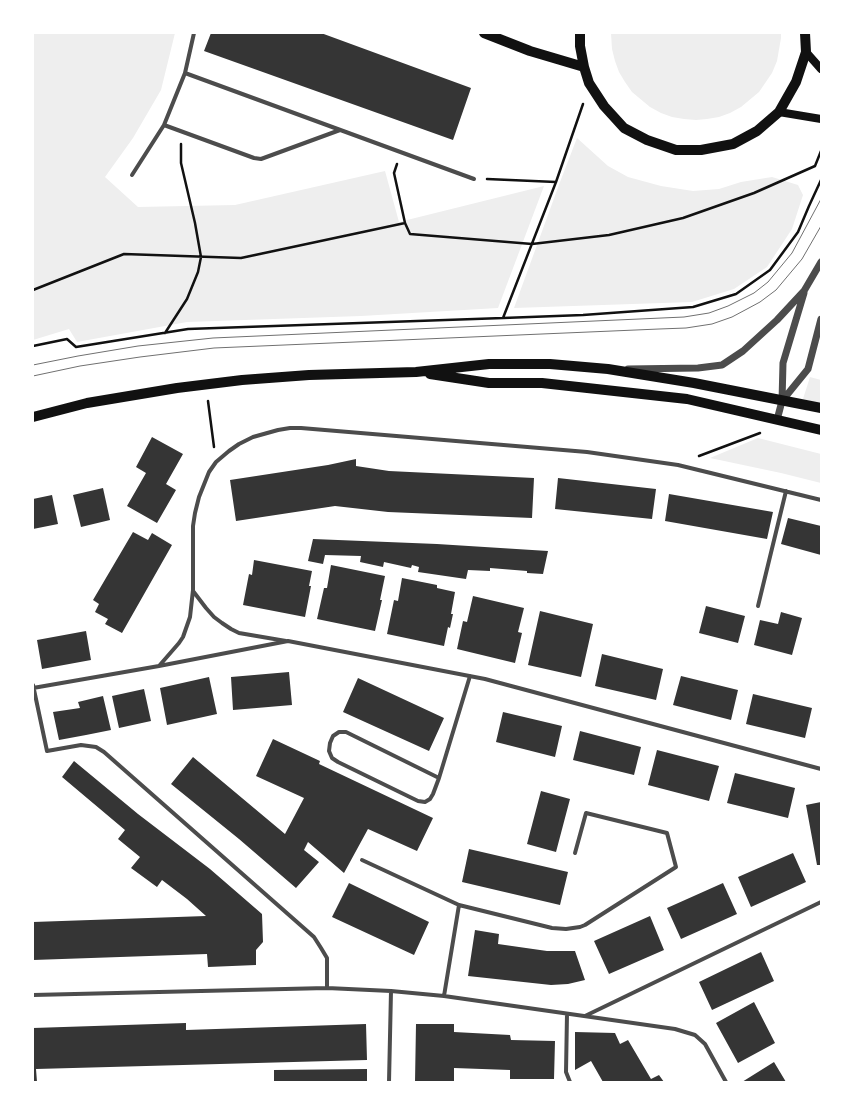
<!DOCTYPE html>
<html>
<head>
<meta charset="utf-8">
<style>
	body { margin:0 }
	#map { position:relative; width:854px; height:1115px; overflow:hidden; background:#fff; font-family:"Work Sans",sans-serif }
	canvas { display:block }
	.frame { position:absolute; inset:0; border:34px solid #fff; pointer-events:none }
</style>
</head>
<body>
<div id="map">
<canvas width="854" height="1115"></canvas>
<div class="frame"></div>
</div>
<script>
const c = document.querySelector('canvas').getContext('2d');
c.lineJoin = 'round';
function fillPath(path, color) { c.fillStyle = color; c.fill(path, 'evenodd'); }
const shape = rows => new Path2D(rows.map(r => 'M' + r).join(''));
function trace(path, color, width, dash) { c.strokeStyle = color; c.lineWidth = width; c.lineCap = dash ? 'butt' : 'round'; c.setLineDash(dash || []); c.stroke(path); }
const green = shape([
	[33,33,175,33,161,90,133,138,105,177,138,207,235,205,385,171,399,222,544,186,498,308,361,316,187,322,77,342,69,329,33,340],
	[611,33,781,33,781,38,777,61,772,73,759,92,741,107,730,113,719,117,707,119,696,120,684,119,672,117,661,113,650,107,632,92,625,82,619,72,615,61,612,49],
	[577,138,608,166,628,177,661,186,693,191,719,189,741,182,772,177,798,185,803,195,792,229,767,267,734,289,692,302,514,308,560,182],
	[810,377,821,380,821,404,803,399],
	[758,438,821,454,821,483,781,473,710,458]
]);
const building = shape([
	[211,33,321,33,471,88,453,140,204,51],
	[152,437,183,454,166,484,176,490,157,523,127,506,146,473,136,467],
	[356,459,356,466,389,471,534,478,532,518,388,512,335,506,236,521,230,480,328,465],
	[558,478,656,489,652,519,555,509],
	[103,488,110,520,81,527,73,495],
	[669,494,773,512,767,539,665,521],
	[52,495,58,524,33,529,33,499],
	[788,518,821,526,821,555,781,544],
	[133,532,148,540,152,533,172,545,122,633,105,624,108,619,95,612,99,604,93,600],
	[313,539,437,544,548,551,543,574,527,573,527,571,490,568,490,571,468,570,466,579,418,572,419,567,412,565,411,568,384,562,383,567,360,562,361,556,325,555,323,564,308,561],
	[254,560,312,571,309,586,311,586,305,617,243,605,249,574,252,575],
	[331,565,385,576,380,600,382,600,375,631,317,619,324,588,327,588],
	[402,578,437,585,437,588,455,592,451,614,453,614,450,628,448,627,444,646,387,634,394,600,398,601],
	[473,596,524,608,518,632,522,633,515,663,457,649,463,621,467,622],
	[706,606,745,616,738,643,699,633],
	[540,611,593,624,581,677,528,665],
	[781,612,802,618,792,655,754,645,760,620,778,624],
	[86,631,91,660,42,669,37,640],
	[602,654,663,669,656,700,595,686],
	[289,672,292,705,233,710,231,677],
	[681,676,738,690,731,720,673,705],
	[209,677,217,714,167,725,160,688],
	[358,678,444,718,429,751,343,712],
	[144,689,151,721,119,728,112,696],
	[753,694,812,708,805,738,746,724],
	[103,696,111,730,86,735,59,740,53,712,80,708,78,702],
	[503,712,562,726,555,757,496,742],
	[580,731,641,747,634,775,573,760],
	[273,739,320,761,319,764,433,818,417,851,368,829,344,873,308,842,304,850,319,862,296,888,239,839,171,784,193,757,285,834,304,798,256,776],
	[657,750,719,766,709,801,648,785],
	[74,761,138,814,210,869,262,914,263,942,256,950,256,965,208,967,207,954,33,960,33,922,206,916,187,899,162,880,157,887,131,868,140,857,118,839,125,830,62,777],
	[735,773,795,788,788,818,727,803],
	[541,791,570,799,556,852,527,844],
	[821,802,821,865,817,865,806,805],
	[469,849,568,872,560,905,462,882],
	[793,853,806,882,751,907,738,877],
	[349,883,429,922,414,955,332,917],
	[723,883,737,914,681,939,667,908],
	[650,916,664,950,609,974,594,941],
	[475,930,499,934,498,944,547,951,575,951,585,980,568,984,551,985,468,976],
	[761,952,774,981,712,1010,699,982],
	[754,1002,775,1043,738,1063,716,1023],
	[186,1023,186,1030,366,1024,367,1060,36,1069,37,1082,33,1082,33,1028],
	[416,1024,454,1024,454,1032,510,1035,511,1040,555,1041,554,1079,510,1079,510,1070,454,1068,454,1082,415,1082],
	[575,1032,615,1033,620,1044,628,1040,651,1079,659,1075,664,1082,603,1082,591,1061,575,1070],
	[774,1062,786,1082,742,1082],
	[367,1069,367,1082,274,1082,274,1070]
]);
const path = shape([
	[397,164,394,173,405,223,410,234,532,244,609,235,683,218,754,193,815,166,821,151],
	[487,179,556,182],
	[33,290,124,254,241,258,405,223],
	[503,318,556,182,583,104],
	[165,333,187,299,198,272,201,257,195,223,181,163,181,144],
	[33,346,67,339,76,347,188,329,503,318,583,315,693,307,736,294,770,270,798,232,809,206,821,180],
	[208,401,214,447],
	[699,456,760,433]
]);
const minor = shape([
	[185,73,474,179],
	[164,125,254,158,261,159,340,130],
	[132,175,164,125,185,73,194,33],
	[193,591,206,608,214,617,222,623,231,629,239,633,286,641],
	[758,606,786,491],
	[159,666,179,643,183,637,190,617,193,590,193,526,195,513,199,497,209,472,216,462,229,451,239,444,253,437,278,430,290,428,301,428,587,452,678,465,821,500],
	[33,685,47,751,81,745,96,747,104,752,314,937,321,948,327,958,327,988],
	[33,688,159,666,288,641,485,679,821,769],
	[439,778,433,794,430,799,425,802,418,801,338,762,332,758,329,751,330,743,333,736,339,732,346,732,439,778,470,676],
	[362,860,459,905,552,928,566,929,580,927,585,925,676,867,667,833,586,813,575,853],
	[33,995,327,988,391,991,444,996,675,1029,695,1035,705,1044,726,1082],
	[444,996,459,905],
	[567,1014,566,1072,570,1082],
	[585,1016,821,902],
	[389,1082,391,991]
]);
const tertiary = shape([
	[628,369,698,368,722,365,743,351,777,320,804,291,821,262],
	[782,401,808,369,821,319],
	[777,420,782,401,783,363,804,293]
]);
const secondary = shape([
	[806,52,821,69],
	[779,112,821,119]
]);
const primary = shape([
	[484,33,530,51,584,67],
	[580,33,580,46,584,67,589,83,604,106,624,128,647,140,676,150,701,150,733,144,757,131,779,112,796,82,806,52,805,33],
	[430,374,489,383,542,383,687,399,821,430],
	[33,417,87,403,177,388,242,380,309,375,416,372,489,364,550,364,608,369,694,383,821,408]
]);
const tram = shape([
	[33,365,78,356,138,346,213,338,684,317,709,313,728,306,754,293,768,282,792,253,821,199],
	[33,376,80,366,140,357,214,348,659,329,686,328,712,324,732,317,747,309,760,302,776,290,802,259,821,226]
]);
fillPath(green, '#eee');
fillPath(building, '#353535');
trace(path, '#111', 2.5);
trace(minor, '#4c4c4c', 4);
trace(tertiary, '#4c4c4c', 7);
trace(secondary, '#111', 8);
trace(primary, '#111', 10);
trace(tram, '#707070', 1);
</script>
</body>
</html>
